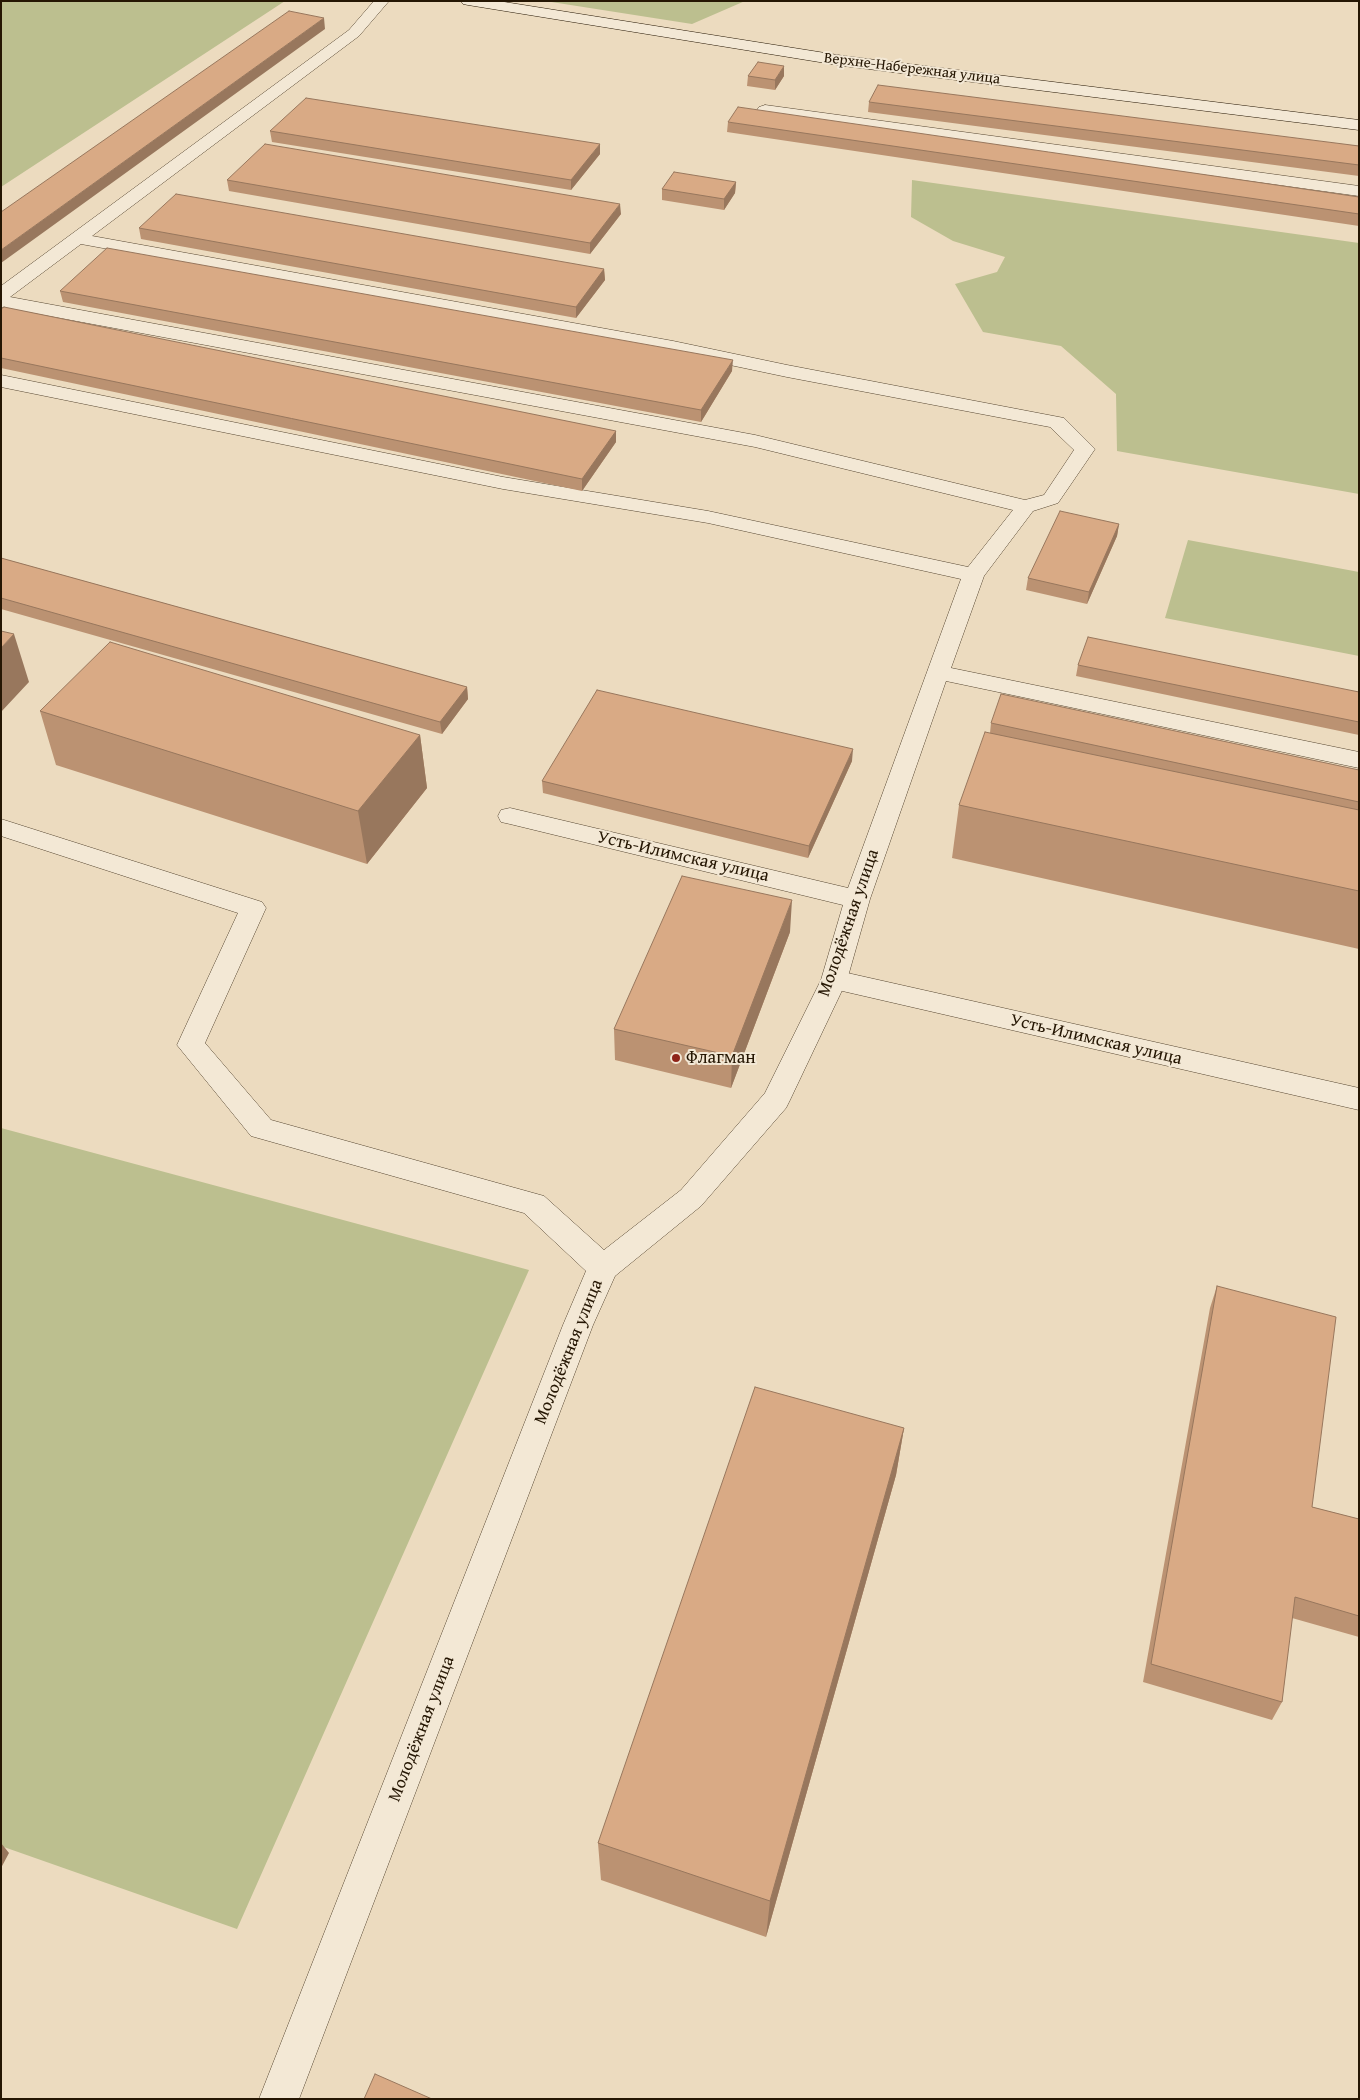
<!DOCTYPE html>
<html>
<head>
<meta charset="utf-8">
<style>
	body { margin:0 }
	#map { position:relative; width:1360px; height:2100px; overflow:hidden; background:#ecdbbf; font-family:"Gentium Book Plus",serif }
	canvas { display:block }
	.frame { position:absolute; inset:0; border:2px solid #251603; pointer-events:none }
</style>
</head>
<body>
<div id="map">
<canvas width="1360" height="2100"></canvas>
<div class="frame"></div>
</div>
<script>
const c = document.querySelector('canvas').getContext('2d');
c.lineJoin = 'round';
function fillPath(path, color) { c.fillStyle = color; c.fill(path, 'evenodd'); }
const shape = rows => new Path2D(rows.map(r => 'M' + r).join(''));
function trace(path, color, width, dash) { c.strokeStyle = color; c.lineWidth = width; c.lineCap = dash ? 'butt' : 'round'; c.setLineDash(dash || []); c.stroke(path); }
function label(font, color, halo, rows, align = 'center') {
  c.font = font + ' "Gentium Book Plus",serif'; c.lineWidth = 4; c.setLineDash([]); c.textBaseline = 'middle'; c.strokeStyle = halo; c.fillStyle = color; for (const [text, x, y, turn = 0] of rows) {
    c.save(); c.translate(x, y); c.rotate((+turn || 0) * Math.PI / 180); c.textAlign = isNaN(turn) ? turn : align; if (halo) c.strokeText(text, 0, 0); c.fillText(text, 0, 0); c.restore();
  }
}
const green = shape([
	[1,1,285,1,1,187],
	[545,1,745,1,692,24],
	[912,180,1359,243,1359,494,1117,451,1116,394,1061,346,983,332,955,284,997,272,1005,257,953,241,911,217],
	[1188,540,1359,572,1359,656,1165,618],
	[1,1128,529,1270,237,1929,1,1846]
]);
const lane = shape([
	[374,1,389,1,359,36,92,236,673,341,787,365,1064,418,1095,449,1058,503,1033,511,984,576,951,668,1359,752,1359,768,946,681,870,899,847,980,790,1100,786,1108,701,1206,615,1276,593,1325,299,2099,259,2099,563,1325,586,1271,524,1213,251,1136,177,1045,238,913,1,836,1,819,262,902,266,908,205,1043,271,1120,544,1196,604,1250,681,1190,765,1093,821,980,843,905,510,824,501,822,498,816,501,810,510,808,848,888,961,579,708,523,503,489,1,387,1,375,503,477,708,511,968,567,1013,510,755,447,1,307,1,286,349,30,374,1],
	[81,244,673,353,787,377,1050,427,1074,450,1044,495,1025,500,755,435,10,297,81,244],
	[765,105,1359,186,1359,196,759,113,757,110,759,107,765,105]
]);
const street = shape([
	[834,970,1359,1088,1359,1110,825,987,821,980,825,973,834,970]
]);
const secondary = shape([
	[461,1,498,1,844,56,1359,120,1359,130,844,66,468,5,463,4,461,1]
]);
const wall = shape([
	[748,76,784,76,775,90,747,86],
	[869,102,1359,146,1359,176,868,112],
	[728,122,1359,197,1359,226,727,132],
	[270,131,600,154,571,190,272,142],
	[227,180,621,214,590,254,229,191],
	[736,182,735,193,724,210,662,200,662,189],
	[139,228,604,269,605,280,576,318,141,239],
	[60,291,732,371,701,422,63,302],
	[1,309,616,431,616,442,582,491,1,368],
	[1119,524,1117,536,1087,604,1026,590,1028,578],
	[1,558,467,687,468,699,442,734,1,609],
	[1078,665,1359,692,1359,735,1076,676],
	[40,711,420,735,427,788,367,864,56,765],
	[991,723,1359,770,1359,949,952,858,959,805,990,733],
	[852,761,808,858,543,793,542,781],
	[790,932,731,1088,615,1060,614,1029],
	[1217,1286,1312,1507,1359,1519,1359,1637,1292,1618,1282,1702,1272,1720,1143,1682,1210,1308],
	[904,1428,896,1475,766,1937,601,1880,598,1843]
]);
const shadedWall = shape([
	[324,18,325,29,1,263,1,250],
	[784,66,784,76,775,90,775,80],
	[600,144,600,154,571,190,571,180],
	[736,182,735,193,724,210,724,199],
	[620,204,621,214,590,254,590,243],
	[604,269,605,280,576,318,576,307],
	[733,360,732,371,701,422,701,410],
	[616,431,616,442,582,491,582,479],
	[1119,524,1117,536,1087,604,1089,592],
	[14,634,29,682,1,712,1,648],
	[467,687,468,699,442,734,440,722],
	[420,735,427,788,367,864,358,811],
	[853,749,852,761,808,858,809,846],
	[792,900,790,932,731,1088,732,1056],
	[904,1428,896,1475,766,1937,770,1901],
	[1,1843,9,1853,1,1868]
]);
const building = shape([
	[289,11,324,18,1,250,1,212,289,11],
	[758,62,784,66,775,80,748,76,758,62],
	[878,85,1359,146,1359,165,869,102,878,85],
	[306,98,600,144,571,180,270,131,306,98],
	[738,107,1359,197,1359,214,728,122,738,107],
	[265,144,620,204,590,243,227,180,265,144],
	[674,172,736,182,724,199,662,189,674,172],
	[176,194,604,269,576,307,139,228,176,194],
	[107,248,733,360,701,410,60,291,107,248],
	[4,307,616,431,582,479,1,358,1,309,4,307],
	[1060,511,1119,524,1089,592,1028,578,1060,511],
	[1,558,467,687,440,722,1,598,1,558],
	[1,631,14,634,1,648,1,631],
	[1088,637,1359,692,1359,722,1078,665,1088,637],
	[110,642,420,735,358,811,40,711,110,642],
	[597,690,853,749,809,846,542,781,597,690],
	[1001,694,1359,770,1359,802,991,723,1001,694],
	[985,732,1359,810,1359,891,959,805,985,732],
	[682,876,792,900,732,1056,614,1029,682,876],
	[1217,1286,1336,1317,1312,1507,1359,1519,1359,1616,1295,1597,1282,1702,1151,1664,1217,1286],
	[755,1387,904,1428,770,1901,598,1843,755,1387],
	[375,2074,432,2099,364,2099,375,2074]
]);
const markers = [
	[676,1058,5,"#8f2418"]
];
const farStreetnames = [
	["Верхне-Набережная улица",912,69,7]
];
const streetNames = [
	["Усть-Илимская улица",683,857,13],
	["Молодёжная улица",849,923,-71],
	["Усть-Илимская улица",1096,1040,13],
	["Молодёжная улица",569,1352,-68],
	["Молодёжная улица",422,1729,-69]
];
const poiNames = [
	["Флагман",686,1058]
];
fillPath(green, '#bcbf8f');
trace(lane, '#574732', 1);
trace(street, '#574732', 1);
trace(secondary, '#251603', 1);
fillPath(lane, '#f3e8d5');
fillPath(street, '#f3e8d5');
fillPath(secondary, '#f3e8d5');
fillPath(wall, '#bb9272');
fillPath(shadedWall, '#98775d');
fillPath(building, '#d9aa85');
trace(building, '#98775d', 1);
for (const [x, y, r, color] of markers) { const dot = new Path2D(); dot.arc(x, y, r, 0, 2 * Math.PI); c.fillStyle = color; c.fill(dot); trace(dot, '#f3e8d5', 2); }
label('15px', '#251603', '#f3e8d5', farStreetnames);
label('18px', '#251603', '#f3e8d5', streetNames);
label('18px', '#251603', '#f3e8d5', poiNames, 'left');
</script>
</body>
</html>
